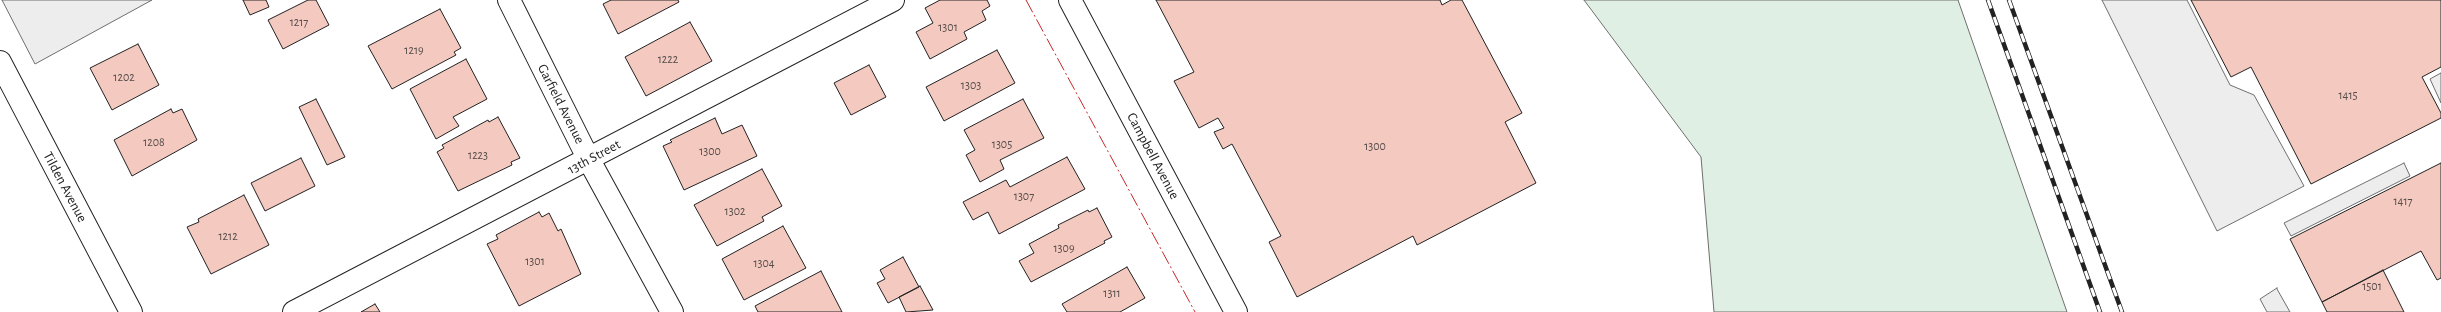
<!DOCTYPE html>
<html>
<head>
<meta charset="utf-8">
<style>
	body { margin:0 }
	canvas { display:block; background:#fff }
</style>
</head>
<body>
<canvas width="2441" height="312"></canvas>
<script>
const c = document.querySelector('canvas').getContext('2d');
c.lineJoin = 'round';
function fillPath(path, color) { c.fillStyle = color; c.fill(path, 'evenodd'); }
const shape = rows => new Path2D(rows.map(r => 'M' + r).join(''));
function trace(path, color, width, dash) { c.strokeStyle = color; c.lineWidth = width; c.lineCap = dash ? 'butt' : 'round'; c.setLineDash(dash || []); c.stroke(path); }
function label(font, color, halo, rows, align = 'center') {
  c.font = font + ' "Alegreya Sans",sans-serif'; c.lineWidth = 3; c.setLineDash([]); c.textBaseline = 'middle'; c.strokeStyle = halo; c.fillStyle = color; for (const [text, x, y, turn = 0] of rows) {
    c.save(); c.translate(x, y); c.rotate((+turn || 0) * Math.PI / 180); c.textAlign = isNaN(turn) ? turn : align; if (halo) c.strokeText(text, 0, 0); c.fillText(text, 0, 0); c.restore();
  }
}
const green = shape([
	[1584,0,1958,0,2067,312,1714,312,1701,157,1584,0]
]);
const parking = shape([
	[2,0,152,0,35,64,2,0],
	[2102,0,2187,0,2230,85,2254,95,2304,186,2217,231,2102,0],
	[2441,73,2441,103,2430,79,2441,73],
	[2404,163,2410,176,2291,236,2284,223,2404,163],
	[2277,288,2277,289,2290,312,2267,312,2260,299,2277,288]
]);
const building = shape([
	[243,0,266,0,269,7,250,15,243,0],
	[308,0,316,0,329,25,283,49,268,20,308,0],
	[611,0,678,0,679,2,618,34,603,4,611,0],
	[940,0,987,0,990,6,982,11,986,20,964,32,967,39,930,59,916,32,933,23,925,8,940,0],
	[1156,0,1440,0,1442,5,1451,0,1462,0,1522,113,1505,122,1536,183,1417,245,1413,236,1297,297,1269,242,1281,236,1232,144,1223,149,1214,132,1224,128,1218,118,1199,128,1174,81,1194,72,1156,0],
	[2191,0,2441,0,2441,67,2422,77,2441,113,2441,118,2311,184,2251,67,2231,77,2191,0],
	[440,9,461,48,454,52,456,55,392,89,368,46,440,9],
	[690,22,712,61,646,96,625,57,690,22],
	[138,44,159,85,112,110,90,68,138,44],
	[997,50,1015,83,944,121,926,87,997,50],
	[466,59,487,99,453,117,459,126,436,139,410,89,466,59],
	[869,65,886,97,851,115,834,83,869,65],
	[316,99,345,157,327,165,299,107,316,99],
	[1023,99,1044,138,1000,160,1004,169,980,182,966,155,975,150,964,130,1023,99],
	[171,109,173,113,182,109,197,140,132,176,114,140,171,109],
	[498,117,520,158,511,162,512,165,458,191,437,152,444,148,442,145,488,120,489,122,498,117],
	[715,118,722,134,742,125,757,156,684,190,663,146,672,142,670,140,715,118],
	[1067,157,1085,189,999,234,988,212,973,220,963,202,1006,180,1010,187,1067,157],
	[301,158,315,186,265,211,251,183,301,158],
	[2441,163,2441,278,2437,280,2421,251,2322,302,2290,239,2441,163],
	[762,169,782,206,762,217,764,221,717,246,694,205,762,169],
	[244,195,269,245,211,274,187,227,199,222,198,219,244,195],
	[1097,208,1112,237,1104,241,1105,243,1031,282,1019,261,1034,253,1029,244,1059,228,1058,225,1088,210,1089,212,1097,208],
	[539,212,542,217,549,213,558,231,561,229,581,274,519,306,487,244,498,239,496,235,539,212],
	[783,226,806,268,744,300,722,259,783,226],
	[903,257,919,287,888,303,877,283,885,279,880,270,903,257],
	[1127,267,1145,298,1120,312,1067,312,1062,304,1127,267],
	[2383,270,2404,312,2327,312,2322,302,2383,270],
	[821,271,842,312,758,312,755,306,821,271],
	[920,286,933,310,906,312,899,297,920,286],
	[375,304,380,312,361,312,375,304]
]);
const street = shape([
	[509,0,589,160,672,312],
	[0,62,131,312],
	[294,312,893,0]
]);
const secondary = shape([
	[1070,0,1236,312]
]);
const rail = shape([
	[1988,0,2100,312],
	[2009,0,2122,312]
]);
const power = shape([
	[1026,0,1195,312]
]);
const numberNames = [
	["1217",299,22],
	["1301",948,27],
	["1219",414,50],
	["1222",668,59],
	["1202",124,77],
	["1303",971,85],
	["1415",2348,95],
	["1208",154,142],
	["1305",1002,144],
	["1300",1375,146],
	["1300",710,151],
	["1223",478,155],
	["1307",1024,196],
	["1417",2403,201],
	["1302",735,211],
	["1212",228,236],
	["1309",1064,248],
	["1301",535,261],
	["1304",764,263],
	["1501",2372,286],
	["1311",1112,293]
];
const streetNames = [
	["Garfield Avenue",561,104,63],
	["Campbell Avenue",1153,156,62],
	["13th Street",594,157,-28],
	["Tilden Avenue",65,187,62]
];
fillPath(green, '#e0efe3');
trace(green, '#6f6f6f', 1);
fillPath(parking, '#ededed');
trace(parking, '#6f6f6f', 1);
fillPath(building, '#f3c9c0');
trace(building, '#222', 1);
trace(street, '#222', 24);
trace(secondary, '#222', 24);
trace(street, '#fff', 22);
trace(secondary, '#fff', 22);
trace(rail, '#222', 4.5);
trace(rail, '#fff', 3, [9]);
trace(power, '#c62828', 1, [14, 3, 2, 3]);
label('12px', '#564c4a', null, numberNames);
label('14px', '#222', '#fff', streetNames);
</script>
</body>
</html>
